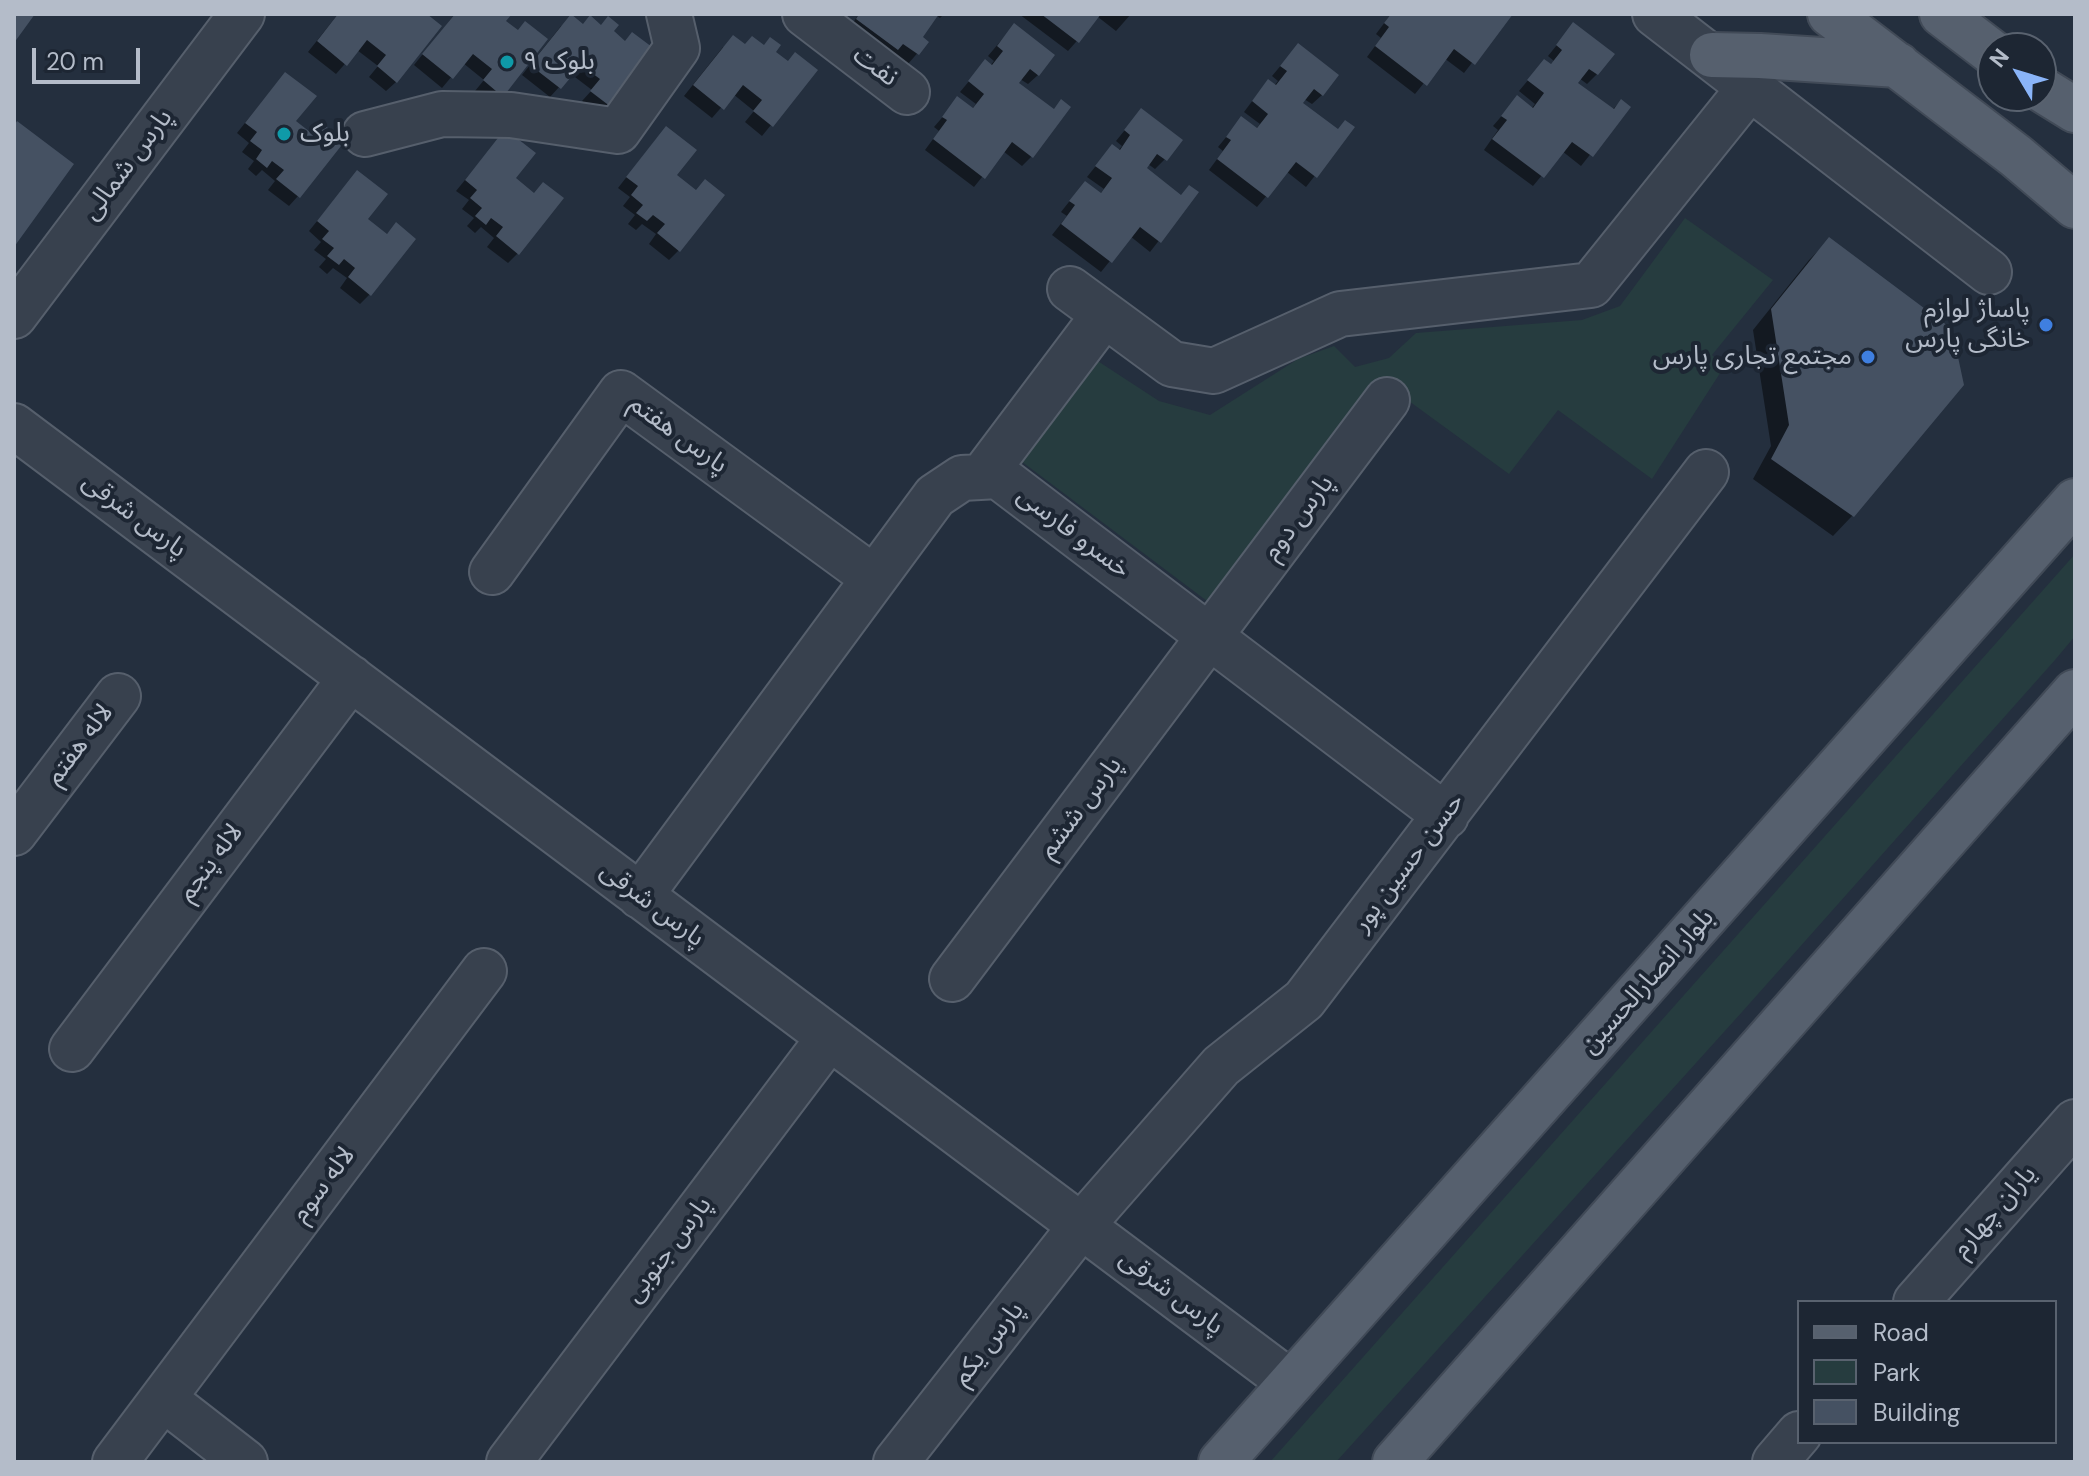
<!DOCTYPE html>
<html>
<head>
<meta charset="utf-8">
<style>
	body { margin:0 }
	#map { position:relative; width:2089px; height:1476px; overflow:hidden; background:#242f3e; font-family:"DM Sans",sans-serif }
	canvas { display:block }
	.frame { position:absolute; inset:0; border:16px solid #b4bcc9; pointer-events:none }
	.legend { position:absolute; left:1797px; top:1300px; width:260px; height:144px; box-sizing:border-box; background:#1d2633; border:2px solid #59626f; margin:0; padding:10px 14px; list-style:none; font-size:24px; color:#b4bcc9 }
	.legend li { display:flex; align-items:center; gap:16px; height:40px }
	.legend b { width:40px; border:2px solid #59626f }
	.north { position:absolute; left:1977px; top:32px; width:80px; height:80px; box-sizing:border-box; background:#1d2633; border:2px solid #59626f; border-radius:50%; rotate:308deg; font-size:22px; font-weight:700; line-height:32px; text-align:center; color:#b4bcc9 }
	.north::after { content:''; display:block; margin:auto; width:28px; height:36px; background:#8ab4f8; clip-path:polygon(50% 0,100% 100%,50% 72%,0 100%) }
	.scale { position:absolute; left:32px; top:48px; width:108px; height:36px; box-sizing:border-box; border:4px solid #b4bcc9; border-top:0; padding-left:10px; font-size:24px; line-height:28px; white-space:nowrap; color:#b4bcc9; -webkit-text-stroke:6px #1d2633; paint-order:stroke }
</style>
</head>
<body>
<div id="map">
<canvas width="2089" height="1476"></canvas>
<div class="frame"></div>
<ul class="legend">
<li><b style="height:10px;background:#56606e"></b>Road</li>
<li><b style="height:22px;background:#263c3f"></b>Park</li>
<li><b style="height:22px;background:#455162"></b>Building</li>
</ul>
<div class="north">N</div>
<div class="scale">20 m</div>
</div>
<script>
const c = document.querySelector('canvas').getContext('2d');
c.lineJoin = 'round';
function fillPath(path, color) { c.fillStyle = color; c.fill(path, 'evenodd'); }
const shape = rows => new Path2D(rows.map(r => 'M' + r).join(''));
function trace(path, color, width, dash) { c.strokeStyle = color; c.lineWidth = width; c.lineCap = dash ? 'butt' : 'round'; c.setLineDash(dash || []); c.stroke(path); }
function label(font, color, halo, rows, align = 'center') {
  c.font = font + ' "DM Sans","Noto Sans Arabic",sans-serif'; c.lineWidth = 8; c.setLineDash([]); c.textBaseline = 'middle'; c.strokeStyle = halo; c.fillStyle = color; for (const [text, x, y, turn = 0] of rows) {
    c.save(); c.translate(x, y); c.rotate((+turn || 0) * Math.PI / 180); c.textAlign = isNaN(turn) ? turn : align; if (halo) c.strokeText(text, 0, 0); c.fillText(text, 0, 0); c.restore();
  }
}
const green = shape([
	[1685,218,1773,280,1712,355,1724,367,1652,479,1558,410,1509,474,1380,380,1207,601,1009,452,1087,354,1159,401,1210,415,1298,359,1334,346,1355,367,1389,358,1416,333,1582,320,1620,306],
	[2075,554,2075,636,2055,660,1742,1012,1336,1462,1270,1462]
]);
const shadow = shape([
	[338,14,405,14,411,18,415,14,424,14,396,82,386,91,369,77,378,66,357,50,336,74,308,52],
	[455,14,507,14,503,21,517,32,545,40,492,105,475,91,484,80,463,63,442,88,414,65],
	[859,14,944,14,940,18,936,15,920,37,927,42,908,64,893,53,887,58,848,30],
	[1019,14,1131,14,1116,31,1098,17,1068,51],
	[1391,14,1411,14,1414,16,1416,14,1490,14,1494,18,1498,14,1510,14,1464,73,1444,58,1415,94,1367,57,1381,38,1376,34],
	[1014,25,1038,75,1028,84,1020,79,1016,84,1031,157,1022,166,1003,151,974,187,925,150,939,131,934,127,958,99,972,109,976,104,960,92,985,62,990,66,994,61,988,56],
	[1573,25,1597,74,1587,84,1579,78,1576,83,1612,110,1621,101,1628,107,1581,166,1562,151,1533,186,1484,150,1498,130,1493,126,1517,98,1531,109,1535,104,1519,91,1544,61,1550,65,1554,61,1548,56],
	[561,26,582,26,611,31,624,43,610,106,600,115,582,101,592,90,571,74,550,97,522,75],
	[1298,45,1322,95,1312,104,1304,99,1300,104,1337,131,1353,127,1306,187,1287,172,1257,207,1209,170,1223,151,1218,147,1241,119,1256,129,1260,124,1244,112,1259,92,1274,86,1278,81,1272,76],
	[744,46,773,52,787,63,815,71,762,136,745,122,754,111,733,94,712,118,684,96,723,47],
	[276,84,293,122,314,138,298,196,289,206,268,190,275,181,262,170,256,176,248,169,254,161,242,152,249,143,237,133],
	[1141,110,1165,159,1155,169,1148,164,1144,169,1180,196,1196,193,1150,252,1130,236,1101,272,1052,235,1067,216,1061,212,1076,193,1100,194,1104,189,1087,177,1103,157,1118,151,1122,146,1116,141],
	[505,131,518,253,508,263,487,247,494,238,481,227,475,233,467,226,474,218,462,209,469,200,456,191],
	[657,138,675,176,679,250,669,260,649,244,656,234,642,224,636,230,628,224,635,215,623,206,630,197,618,188],
	[357,172,365,219,386,235,396,225,370,294,360,304,340,288,347,278,333,268,327,274,319,267,326,259,314,250,321,242,309,231],
	[1829,240,1962,385,1852,516,1833,536,1753,479,1771,446,1753,330,1809,260]
]);
const building = shape([
	[14,14,35,14,14,43],
	[338,14,409,14,412,16,414,14,427,14,442,26,397,83,377,66,386,55,367,40,347,66,317,41],
	[455,14,512,14,506,21,518,30,525,21,548,39,503,97,483,80,492,69,473,54,453,79,422,54],
	[571,14,583,24,590,15,601,25,608,16,619,25,614,31,625,41,632,32,656,50,611,107,590,91,600,79,581,65,561,89,530,65],
	[859,14,939,14,923,37,929,42,919,55,903,44,898,50,856,19],
	[1041,14,1101,14,1079,43],
	[1391,14,1495,16,1513,14,1475,65,1454,49,1427,86,1375,46,1389,27,1384,23],
	[1573,22,1615,54,1598,75,1589,69,1578,83,1614,109,1621,99,1631,107,1593,157,1572,142,1544,178,1492,139,1507,120,1501,116,1517,95,1533,108,1544,93,1527,80,1544,59,1551,64,1562,50,1556,45],
	[1014,23,1055,55,1039,76,1030,69,1019,83,1054,109,1061,99,1071,107,1033,158,1012,142,985,179,933,139,947,120,942,117,957,96,973,108,984,94,968,81,985,59,992,65,1003,51,997,46],
	[733,35,745,44,752,36,764,45,770,37,781,45,776,52,788,61,795,52,818,70,773,127,753,111,762,100,743,85,724,110,693,85],
	[1298,43,1339,75,1323,96,1314,89,1303,103,1338,129,1345,120,1355,127,1317,178,1296,162,1268,198,1217,159,1231,140,1226,137,1241,116,1257,128,1268,114,1252,101,1268,79,1276,85,1287,71,1280,66],
	[285,72,317,96,296,121,315,136,324,125,345,141,300,198,276,179,284,170,272,161,267,168,256,159,262,150,250,141,257,132,245,123],
	[1141,108,1183,140,1167,161,1157,154,1147,168,1181,195,1189,185,1199,192,1161,243,1140,227,1112,263,1061,224,1075,205,1069,201,1085,181,1101,193,1112,178,1095,166,1112,144,1120,150,1130,135,1124,130],
	[17,121,74,164,14,247,14,126],
	[666,126,697,150,677,175,696,190,705,179,725,195,680,252,657,233,665,224,653,215,647,221,636,213,643,205,631,195,638,186,626,177],
	[505,129,536,153,516,178,534,193,543,182,564,198,519,255,496,236,503,227,491,218,486,225,475,216,482,208,470,198,477,190,465,180],
	[357,170,388,194,368,219,387,234,396,222,416,239,371,296,348,277,355,268,344,259,339,265,327,256,334,248,322,239,329,231,317,221],
	[1829,237,1952,329,1964,385,1854,517,1771,459,1789,425,1771,309]
]);
const minor = shape([
	[805,14,907,92],
	[1655,14,1989,272],
	[365,134,442,114,511,115,618,131,677,48,669,14],
	[1070,289,1172,364,1214,371,1340,314,1591,285,1751,86],
	[14,316,242,14],
	[14,426,1291,1383],
	[982,477,1104,315],
	[492,572,621,393,874,578],
	[14,833,118,696],
	[640,896,935,496,962,478,998,476,1446,816],
	[952,979,1387,400],
	[72,1049,351,678],
	[1916,1302,2075,1122],
	[164,1399,245,1462],
	[115,1462,484,971],
	[509,1462,829,1038],
	[896,1462,1081,1226,1221,1066,1304,1000,1706,472],
	[1775,1462,1799,1434]
]);
const major = shape([
	[1830,14,2016,156,2075,206],
	[1942,14,1993,53],
	[1712,55,1760,56,1898,65],
	[2041,89,2075,110],
	[1221,1462,2075,501],
	[1395,1462,2075,692]
]);
const markers = [
	[507,62,8,"#0f9aa8"],
	[284,134,8,"#0f9aa8"],
	[2046,325,8,"#3f7fe0"],
	[1868,357,8,"#3f7fe0"]
];
const poiNames = [
	["بلوک ۹",523,62],
	["بلوک",300,134],
	["پاساژ لوازم",2030,310,"right"],
	["خانگی پارس",2030,340,"right"],
	["مجتمع تجاری پارس",1852,357,"right"]
];
const streetNames = [
	["نفت",875,67,37],
	["پارس شمالی",128,165,-53],
	["پارس هفتم",678,435,36],
	["پارس شرقی",134,516,37],
	["پارس دوم",1299,518,-53],
	["خسرو فارسی",1073,533,37],
	["لاله هفتم",80,745,-53],
	["پارس ششم",1081,808,-53],
	["لاله پنجم",211,863,-53],
	["حسن حسین پور",1409,863,-53],
	["پارس شرقی",652,905,37],
	["بلوار انصارالحسین",1648,982,-48],
	["لاله سوم",324,1185,-53],
	["یاران چهارم",1995,1212,-49],
	["پارس جنوبی",669,1250,-53],
	["پارس شرقی",1171,1293,37],
	["پارس یکم",989,1344,-52]
];
fillPath(green, '#263c3f');
fillPath(shadow, '#0007');
fillPath(building, '#455162');
trace(minor, '#565f6c', 48);
trace(major, '#414a57', 48);
trace(minor, '#38414e', 44);
trace(major, '#56606e', 44);
for (const [x, y, r, color] of markers) { const dot = new Path2D(); dot.arc(x, y, r, 0, 2 * Math.PI); c.fillStyle = color; c.fill(dot); trace(dot, '#1d2633', 3); }
label('26px', '#b4bcc9', '#1d2633', poiNames, 'left');
label('26px', '#b4bcc9', '#1d2633', streetNames);
</script>
</body>
</html>
